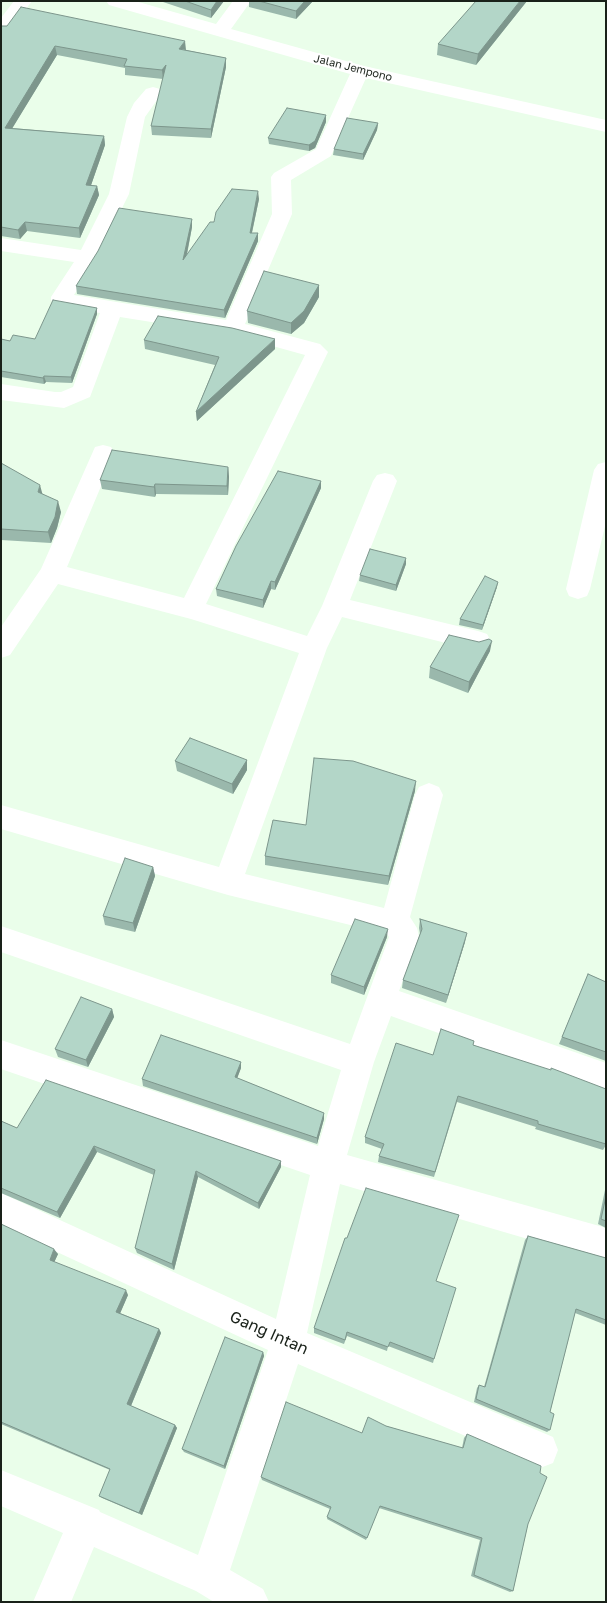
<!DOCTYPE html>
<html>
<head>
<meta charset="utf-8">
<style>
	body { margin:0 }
	#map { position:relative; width:607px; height:1603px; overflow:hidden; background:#eafeea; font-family:"Golos Text",sans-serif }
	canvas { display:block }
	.frame { position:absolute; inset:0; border:2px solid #192119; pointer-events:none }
</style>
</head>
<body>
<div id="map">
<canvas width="607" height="1603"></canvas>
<div class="frame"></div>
</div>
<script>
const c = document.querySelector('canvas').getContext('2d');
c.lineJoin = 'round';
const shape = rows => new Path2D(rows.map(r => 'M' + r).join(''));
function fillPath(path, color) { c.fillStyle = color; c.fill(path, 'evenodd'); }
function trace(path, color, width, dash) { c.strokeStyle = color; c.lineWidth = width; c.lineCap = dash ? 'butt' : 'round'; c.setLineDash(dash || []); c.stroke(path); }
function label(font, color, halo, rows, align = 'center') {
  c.font = font + ' "Golos Text",sans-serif'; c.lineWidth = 4; c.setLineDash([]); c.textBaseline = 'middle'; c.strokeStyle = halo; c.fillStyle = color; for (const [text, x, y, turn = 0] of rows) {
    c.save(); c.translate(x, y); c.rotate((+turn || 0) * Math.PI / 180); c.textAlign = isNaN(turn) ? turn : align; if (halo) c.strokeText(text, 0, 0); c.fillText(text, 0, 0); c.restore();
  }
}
const minor = shape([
	[14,1,32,1,7,34,1,35,1,18,14,1],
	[106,1,135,1,216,24,233,1,251,1,231,29,364,66,606,120,606,132,366,78,331,156,291,180,292,214,245,324,320,344,328,352,206,604,307,636,322,606,373,481,377,475,385,473,393,475,397,481,350,600,478,631,487,634,491,641,487,648,478,651,342,617,327,648,245,874,384,908,415,795,419,787,429,783,439,787,443,795,410,917,417,928,419,937,399,991,606,1063,606,1093,391,1016,374,1062,347,1155,603,1227,606,1229,606,1259,603,1261,340,1184,307,1333,553,1437,558,1450,553,1463,540,1468,298,1364,230,1570,263,1589,269,1602,214,1602,196,1591,94,1547,71,1602,33,1602,63,1533,1,1506,1,1470,99,1510,100,1512,198,1555,268,1350,1,1226,1,1193,276,1319,310,1175,1,1069,1,1040,318,1146,341,1070,1,952,1,926,350,1044,389,937,387,934,228,895,1,829,1,805,219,867,299,653,191,619,58,584,10,655,1,658,1,627,41,569,95,447,103,445,111,447,115,453,67,567,184,598,305,355,233,335,120,317,90,397,64,408,1,400,1,384,55,392,61,392,73,387,100,313,55,305,51,300,51,297,74,262,1,251,1,238,81,250,109,194,127,117,134,103,146,89,153,87,160,89,162,93,145,117,129,194,97,258,74,295,226,320,272,214,271,177,274,173,316,149,350,74,109,5,106,1],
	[606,462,606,522,590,589,587,596,578,599,569,596,566,589,594,470,598,464,606,462]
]);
const wall = shape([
	[160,1,224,1,211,18],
	[249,1,313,1,296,19,249,7],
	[527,1,476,65,437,55,438,44],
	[1,26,186,50,226,58,226,67,211,138,152,135,151,126,163,79,125,75,125,68,57,55,12,128,104,136,105,145,91,185,97,186,99,195,80,238,27,231,20,239,1,236],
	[326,122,315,148,309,151,269,144,268,138],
	[378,123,377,130,363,160,333,155,334,149],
	[259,199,252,233,258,233,258,241,225,318,77,294,76,286,192,219,192,227,187,255,214,222],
	[319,297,304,323,291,334,248,323,247,311],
	[97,308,97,314,72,383,46,382,44,384,1,377,1,339,10,341,35,339],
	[144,340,275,349,197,421,196,412,215,365,145,349],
	[1,463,42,494,61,512,57,528,51,543,1,540],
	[228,467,229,477,228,495,156,494,155,497,102,489,100,480],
	[321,481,321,488,275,590,271,589,263,608,217,596,216,589],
	[406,564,396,591,359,581,360,575],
	[497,587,482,630,459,625,460,619],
	[479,642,490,651,468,693,429,678,430,667],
	[247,760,247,770,233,794,177,771,175,761],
	[415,791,388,885,265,865,265,856,306,825],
	[153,867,155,876,135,932,105,925,103,916],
	[420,919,465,942,446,1003,402,988,403,980,420,934,419,928],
	[387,937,364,995,331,983,331,975],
	[588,974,606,982,606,1061,559,1044],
	[112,1009,114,1017,88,1067,58,1057,55,1049],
	[473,1045,606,1089,606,1145,603,1150,535,1129,536,1127,457,1102,434,1177,378,1162,379,1156,382,1149,365,1143,365,1137,433,1055],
	[241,1062,241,1068,237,1078,324,1113,324,1119,317,1144,143,1086,142,1079],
	[1,1121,17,1128,281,1161,281,1167,259,1209,198,1177,174,1270,137,1253,135,1248,154,1175,97,1152,60,1218,1,1193],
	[606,1185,606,1228,598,1224],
	[1,1224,58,1254,54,1262,128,1295,120,1313,159,1329,161,1333,131,1406,175,1425,177,1428,142,1515,102,1498,99,1496,110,1470,1,1424],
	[528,1236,606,1258,606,1325,575,1313,550,1412,550,1430,547,1432,474,1402,477,1388,479,1385,484,1387,525,1240],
	[436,1281,434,1359,433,1363,388,1346,387,1351,347,1336,344,1344,314,1333,314,1328],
	[263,1352,264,1356,225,1469,184,1452,182,1449],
	[386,1426,462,1448,464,1438,467,1434,528,1524,513,1591,510,1592,471,1576,480,1540,379,1508,366,1540,327,1519,330,1509,262,1480,261,1477,362,1433]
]);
const shadedWall = shape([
	[217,1,224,1,211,18,211,10],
	[305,1,313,1,296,19,296,11],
	[520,1,527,1,476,65,478,54],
	[185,41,186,50,179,49],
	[55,46,57,55,7,137,5,128],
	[226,58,226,67,211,138,211,129],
	[166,65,163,79,162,70],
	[326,115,326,122,315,148,309,151,309,145],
	[378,123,377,130,363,160,363,154],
	[104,136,105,145,88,194,86,185],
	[97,186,99,195,80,238,79,228],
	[258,191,259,199,250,241,250,233],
	[192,219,192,227,184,268,183,260],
	[25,222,27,231,20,239,18,230],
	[258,233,258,241,225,318,224,310],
	[319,285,319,297,304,323,291,334,291,323],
	[97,308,97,314,72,383,71,377],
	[275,339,275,349,197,421,196,412],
	[44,376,46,382,44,384,43,378],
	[228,467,229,477,228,495,227,486],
	[321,481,321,488,275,590,275,582],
	[155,484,156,494,155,497,154,487],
	[40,485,43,496,38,492],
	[58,501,61,512,57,528,51,543,48,532],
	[406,558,406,564,396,591,396,585],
	[271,581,271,589,263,608,263,600],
	[498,582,497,587,482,630,483,625],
	[492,641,490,651,468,693,469,682],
	[247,760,247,770,233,794,232,784],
	[416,781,415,791,388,885,389,876],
	[153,867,155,876,135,932,133,923],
	[388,929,387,937,364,995,364,987],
	[467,933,465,942,446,1003,448,995],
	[112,1009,114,1017,88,1067,86,1060],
	[241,1062,241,1068,235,1084,235,1077],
	[324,1113,324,1119,317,1144,317,1138],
	[94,1146,97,1152,60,1218,57,1212],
	[281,1161,281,1167,259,1209,258,1203],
	[196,1171,198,1177,174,1270,172,1264],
	[54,1249,58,1254,53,1265,50,1260],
	[126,1290,128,1295,119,1316,116,1312],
	[159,1329,161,1333,130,1408,127,1404],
	[263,1352,264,1356,225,1469,224,1466],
	[175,1425,177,1428,142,1515,139,1513]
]);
const building = shape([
	[185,1,217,1,211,10,185,1],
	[259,1,305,1,296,11,259,1],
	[476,1,520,1,478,54,438,44,476,1],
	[21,7,185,41,179,49,226,58,211,129,151,126,166,65,162,70,124,66,127,59,55,46,5,128,104,136,86,185,97,186,79,228,25,222,18,230,1,227,1,26,7,26,21,7],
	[287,108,326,115,315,141,309,145,268,138,287,108],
	[347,118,378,123,363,154,334,149,347,118],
	[232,189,258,191,250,233,258,233,224,310,76,286,98,251,119,208,192,219,183,260,210,222,214,222,216,212,232,189],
	[264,271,319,285,304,311,291,323,247,311,264,271],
	[53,300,97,308,71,377,44,376,43,378,1,371,1,339,10,341,13,335,35,339,53,300],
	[158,316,232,328,275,339,196,412,219,357,144,340,158,316],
	[112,450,228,467,227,486,155,484,154,487,100,480,112,450],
	[1,463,40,485,38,492,58,501,55,517,48,532,1,529,1,463],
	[278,471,321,481,275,582,271,581,263,600,216,589,236,546,278,471],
	[370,549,406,558,396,585,360,575,370,549],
	[485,576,498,582,483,625,460,619,485,576],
	[449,635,479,642,489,639,492,641,469,682,430,667,449,635],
	[190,738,247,760,232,784,175,761,190,738],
	[314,758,353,761,416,781,389,876,265,856,273,820,306,825,314,758],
	[125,858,153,867,133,923,103,916,125,858],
	[355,919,388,929,364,987,331,975,355,919],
	[420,919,467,933,448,995,403,980,422,929,420,919],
	[588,974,606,982,606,1052,562,1037,588,974],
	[81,997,112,1009,86,1060,55,1049,81,997],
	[441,1029,474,1041,473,1045,551,1070,551,1068,606,1089,606,1144,538,1124,538,1121,458,1096,435,1172,379,1156,384,1144,365,1137,396,1043,433,1055,441,1029],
	[161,1035,241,1062,235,1077,324,1113,317,1138,142,1079,161,1035],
	[46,1080,281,1161,258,1203,196,1171,172,1264,135,1248,155,1170,94,1146,57,1212,1,1188,1,1121,17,1128,46,1080],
	[366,1188,459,1215,436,1281,456,1288,434,1359,390,1342,388,1347,347,1332,345,1340,314,1328,345,1238,347,1238,366,1188],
	[606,1196,606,1221,601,1219,606,1196],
	[1,1224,54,1249,50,1260,126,1290,116,1312,159,1329,127,1404,175,1425,139,1513,99,1496,110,1469,1,1422,1,1224],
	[528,1236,606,1258,606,1320,576,1309,550,1412,554,1414,550,1430,476,1399,479,1385,485,1387,528,1236],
	[225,1337,263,1352,224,1466,182,1449,225,1337],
	[286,1402,362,1433,368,1417,386,1426,463,1448,467,1434,541,1466,540,1473,547,1477,528,1524,513,1591,474,1575,482,1538,380,1506,367,1538,327,1517,331,1507,261,1477,286,1402]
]);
const farStreetnames = [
	["Jalan Jempono",353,68,14]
];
const nearStreetnames = [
	["Gang Intan",269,1333,24]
];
fillPath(minor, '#fff');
fillPath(wall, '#9ab8ac');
fillPath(shadedWall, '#7d968c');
fillPath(building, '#b3d6c8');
trace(building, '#7d968c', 1);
label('11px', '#192119', '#fff', farStreetnames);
label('16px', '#192119', '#fff', nearStreetnames);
</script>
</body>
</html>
